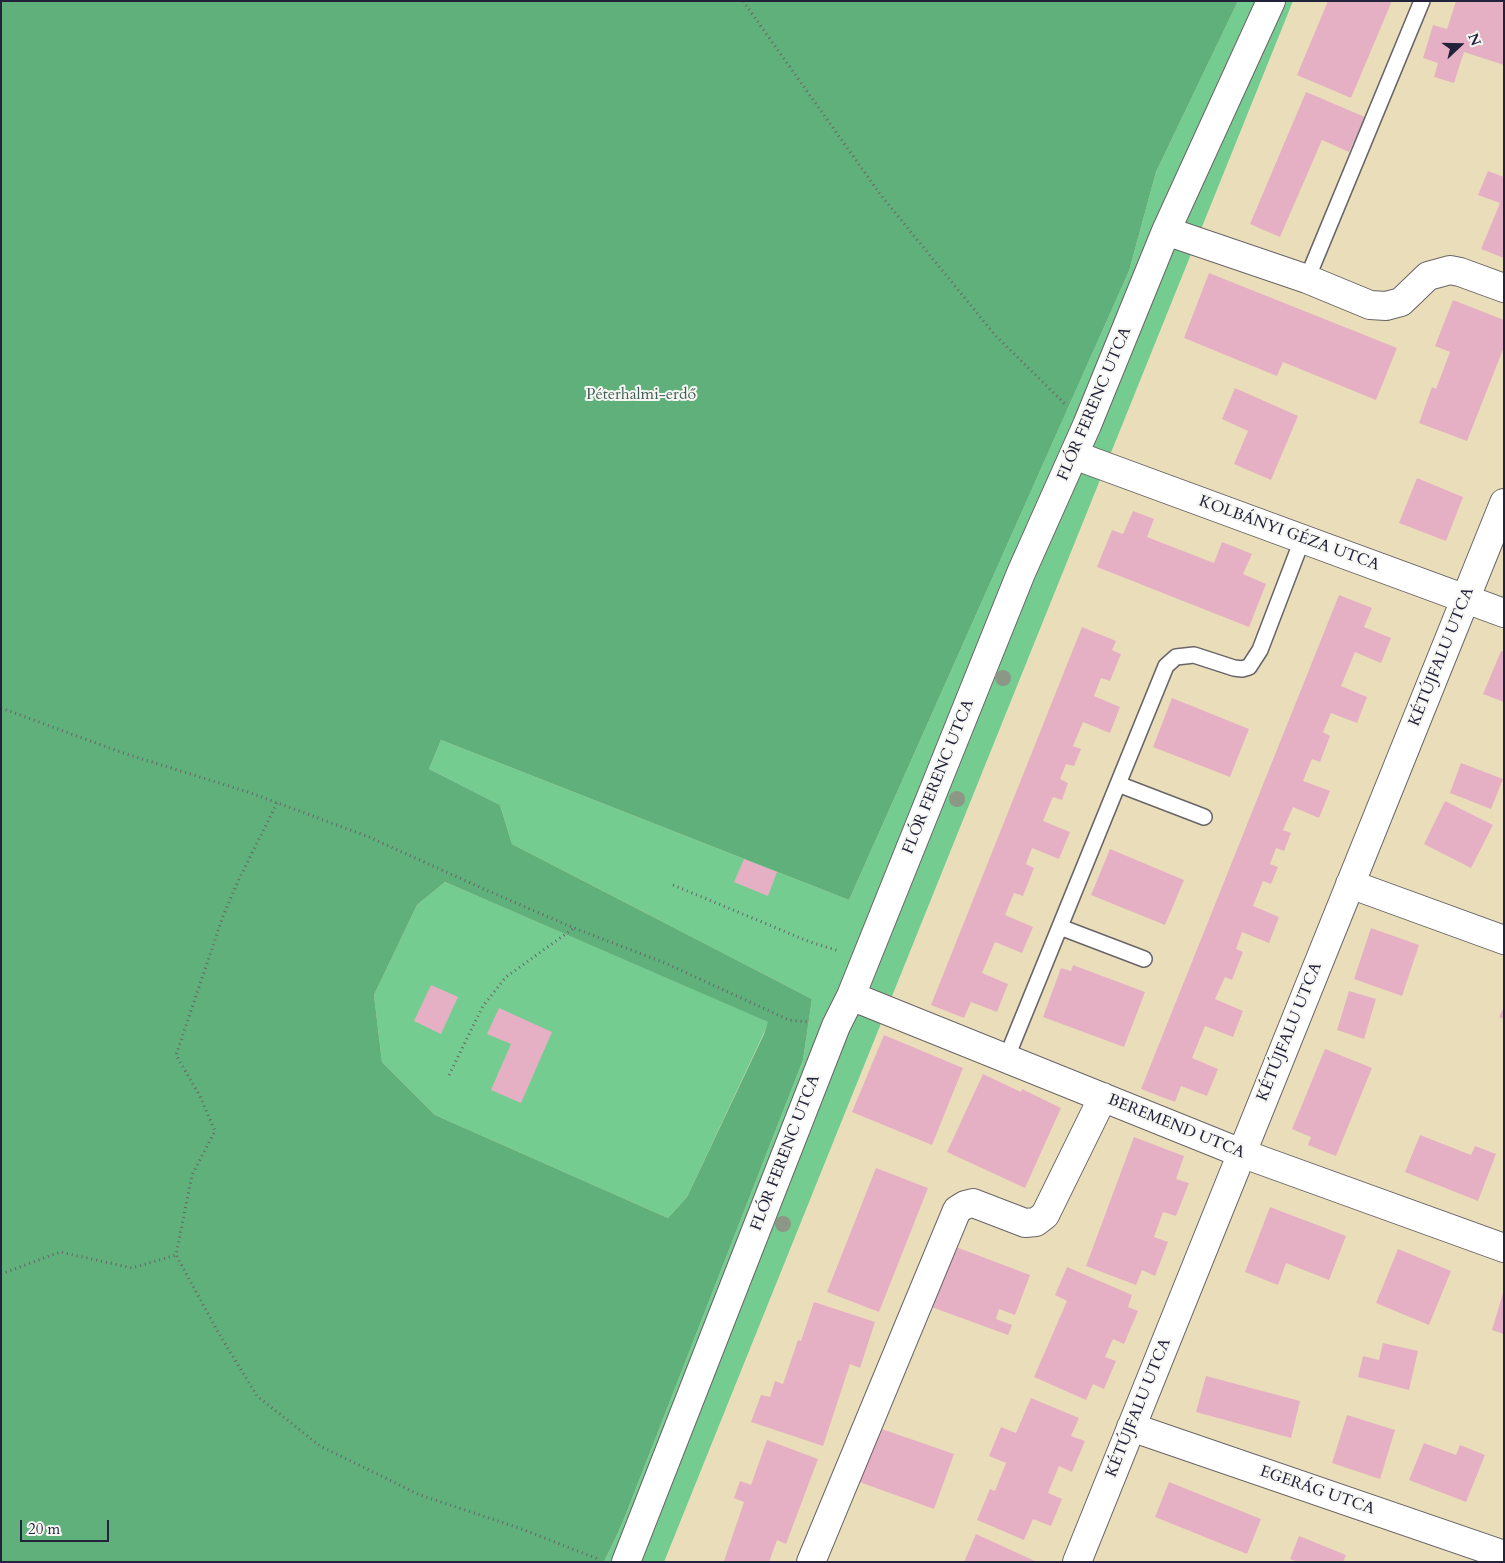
<!DOCTYPE html>
<html>
<head>
<meta charset="utf-8">
<style>
	body { margin:0 }
	#map { position:relative; width:1505px; height:1563px; overflow:hidden; background:#eadeba; font-family:Cardo,serif }
	canvas { display:block }
	.frame { position:absolute; inset:0; border:2px solid #22223b; pointer-events:none }
	.north { position:absolute; left:1435px; top:20px; width:50px; height:50px; -webkit-text-stroke:4px #f6f6f2; paint-order:stroke; rotate:69deg; font-size:14px; font-weight:700; line-height:20px; text-align:center; color:#22223b }
	.north::after { content:''; display:block; margin:auto; width:18px; height:22px; background:#22223b; clip-path:polygon(50% 0,100% 100%,50% 72%,0 100%) }
	.scale { position:absolute; left:20px; top:1520px; width:89px; height:22px; box-sizing:border-box; border:2px solid #22223b; border-top:0; padding-left:6px; font-size:15px; line-height:18px; white-space:nowrap; color:#22223b; -webkit-text-stroke:4px #f6f6f2; paint-order:stroke }
</style>
</head>
<body>
<div id="map">
<canvas width="1505" height="1563"></canvas>
<div class="frame"></div>
<div class="north">N</div>
<div class="scale">20 m</div>
</div>
<script>
const c = document.querySelector('canvas').getContext('2d');
c.lineJoin = 'round';
function fillPath(path, color) { c.fillStyle = color; c.fill(path, 'evenodd'); }
const shape = rows => new Path2D(rows.map(r => 'M' + r).join(''));
function trace(path, color, width, dash) { c.strokeStyle = color; c.lineWidth = width; c.lineCap = dash ? 'butt' : 'round'; c.setLineDash(dash || []); c.stroke(path); }
function label(font, color, halo, rows, align = 'center') {
  c.font = font + ' Cardo,serif'; c.lineWidth = 4; c.setLineDash([]); c.textBaseline = 'middle'; c.strokeStyle = halo; c.fillStyle = color; for (const [text, x, y, turn = 0] of rows) {
    c.save(); c.translate(x, y); c.rotate((+turn || 0) * Math.PI / 180); c.textAlign = isNaN(turn) ? turn : align; if (halo) c.strokeText(text, 0, 0); c.fillText(text, 0, 0); c.restore();
  }
}
const green = shape([
	[1238,1,1293,1,664,1562,604,1562,622,1524,803,1060,812,999,512,844,500,805,429,769,441,740,849,900,1129,271,1156,172],
	[445,882,769,1022,687,1197,668,1218,435,1115,382,1062,374,995,417,905]
]);
const forest = shape([
	[1,1,1238,1,1156,172,1129,271,849,900,441,740,429,769,500,805,512,844,812,999,803,1060,622,1524,604,1562,1,1562],
	[445,882,768,1022,764,1034,687,1197,668,1218,435,1115,382,1062,374,995,417,905]
]);
const building = shape([
	[1328,1,1392,1,1351,98,1297,75],
	[1456,1,1497,1,1504,3,1504,65,1464,52,1454,83,1434,77,1438,63,1423,58,1433,25,1447,29],
	[1306,92,1365,117,1349,152,1322,140,1280,237,1250,224],
	[1488,171,1504,177,1504,258,1481,249,1500,203,1478,195],
	[1209,273,1397,348,1376,400,1283,362,1277,376,1184,338],
	[1453,300,1504,320,1504,347,1467,441,1419,423,1432,387,1436,389,1450,352,1435,346],
	[1235,388,1298,416,1271,480,1234,464,1248,431,1222,419],
	[1417,478,1463,497,1446,541,1399,523],
	[1133,511,1154,519,1147,537,1214,563,1222,542,1252,554,1243,574,1266,584,1249,627,1097,567,1112,530,1123,534],
	[1339,595,1372,608,1364,627,1391,638,1381,663,1355,652,1341,686,1367,697,1357,723,1331,713,1323,732,1330,736,1320,762,1312,759,1303,781,1330,791,1319,818,1293,807,1283,830,1291,833,1284,851,1276,848,1270,864,1278,867,1271,884,1263,881,1253,906,1279,917,1269,943,1242,932,1236,949,1243,952,1232,980,1225,977,1215,999,1243,1011,1233,1037,1205,1026,1192,1058,1218,1069,1207,1096,1181,1086,1175,1102,1141,1089],
	[1082,627,1116,641,1112,650,1121,654,1110,681,1101,678,1094,696,1120,707,1110,733,1083,722,1073,746,1081,749,1074,766,1066,764,1060,779,1068,783,1062,800,1053,797,1043,821,1070,832,1059,859,1032,848,1026,864,1034,868,1023,896,1014,893,1005,915,1033,927,1022,953,995,942,982,973,1008,984,997,1012,971,1002,964,1018,931,1005],
	[1501,651,1504,652,1504,702,1483,694],
	[1172,698,1249,729,1230,777,1153,747],
	[1461,763,1503,779,1491,809,1450,793],
	[1445,801,1493,825,1471,868,1424,844],
	[1110,849,1184,880,1165,925,1091,895],
	[744,859,777,872,768,896,734,882],
	[1371,928,1419,945,1402,996,1354,979],
	[1073,965,1145,992,1124,1047,1043,1017,1061,968,1071,971],
	[431,985,458,997,441,1034,414,1021],
	[1349,991,1376,999,1364,1039,1337,1030],
	[1504,1007,1504,1019,1499,1017],
	[499,1008,552,1032,521,1103,491,1090,511,1044,487,1034],
	[884,1035,963,1068,932,1145,852,1112],
	[1325,1049,1372,1068,1336,1156,1308,1145,1311,1137,1292,1129],
	[983,1074,1021,1092,1022,1089,1061,1108,1025,1188,947,1152],
	[1420,1135,1471,1155,1475,1146,1496,1154,1478,1201,1405,1172],
	[1134,1137,1184,1156,1176,1179,1189,1183,1176,1216,1163,1212,1154,1237,1168,1242,1155,1276,1142,1270,1136,1285,1086,1266],
	[876,1168,928,1188,879,1312,827,1292],
	[1270,1207,1346,1236,1329,1280,1286,1263,1278,1285,1245,1272],
	[948,1244,1030,1275,1015,1315,999,1309,996,1319,1012,1325,1008,1335,926,1305],
	[1398,1249,1451,1271,1429,1325,1376,1303],
	[1067,1267,1132,1295,1128,1307,1138,1311,1124,1344,1113,1339,1105,1357,1116,1361,1104,1389,1093,1384,1086,1400,1034,1377,1067,1301,1055,1295],
	[1503,1293,1504,1293,1504,1334,1492,1330],
	[814,1302,875,1322,860,1368,850,1364,823,1446,751,1422,761,1395,770,1397,775,1381,783,1384,798,1340,801,1341],
	[1383,1343,1418,1351,1409,1390,1358,1377,1363,1356,1379,1360],
	[1206,1376,1300,1401,1291,1438,1196,1412],
	[1031,1398,1079,1418,1071,1436,1085,1441,1072,1472,1059,1466,1048,1493,1062,1499,1051,1526,1033,1519,1024,1540,977,1520,990,1489,995,1491,1006,1463,989,1456,1001,1427,1016,1433],
	[1347,1415,1395,1430,1380,1479,1332,1463],
	[873,1426,954,1454,934,1509,854,1480],
	[767,1440,818,1459,786,1544,777,1540,769,1562,726,1562,724,1561,744,1502,734,1498,740,1481,751,1485],
	[1424,1443,1456,1455,1460,1445,1485,1455,1466,1502,1409,1480],
	[1169,1482,1261,1519,1247,1554,1155,1517],
	[976,1534,1037,1562,964,1562],
	[1299,1536,1346,1555,1343,1562,1298,1562,1290,1559]
]);
const path = shape([
	[743,1,880,194,994,334,1065,404],
	[1,708,123,753,251,793,369,837,486,890,574,928,665,963,789,1020,808,1022],
	[277,803,239,879,223,916,176,1055,200,1096,215,1131,192,1175,176,1255,218,1332,257,1396,320,1446,420,1495,519,1528,598,1559],
	[673,885,810,942,839,951],
	[449,1075,483,1006,506,977,574,928],
	[1,1274,60,1252,132,1268,176,1255]
]);
const service = shape([
	[1307,279,1422,1],
	[1118,784,1204,817],
	[1060,927,1144,959],
	[1006,1059,1166,666,1176,657,1194,655,1234,668,1242,669,1249,667,1260,650,1302,540]
]);
const minor = shape([
	[1166,231,1307,279,1370,305,1386,306,1401,302,1428,276,1450,270,1460,272,1504,288],
	[1074,455,1504,613],
	[1350,884,1504,940],
	[851,996,1241,1153,1504,1248],
	[1131,1427,1504,1555],
	[626,1562,836,1026,851,996,1021,573,1087,425,1166,231,1271,1],
	[811,1562,957,1210,965,1205,973,1203,1025,1223,1036,1222,1045,1215,1103,1097],
	[1077,1562,1504,503]
]);
const trees = [
	[1003,678],
	[957,799],
	[783,1224]
];
const parkNames = [
	["Péterhalmi-erdő",641,395]
];
const streetNames = [
	["FLÓR FERENC UTCA",1095,404,-67],
	["KOLBÁNYI GÉZA UTCA",1289,534,20],
	["KÉTÚJFALU UTCA",1442,657,-68],
	["FLÓR FERENC UTCA",939,777,-68],
	["KÉTÚJFALU UTCA",1290,1032,-68],
	["BEREMEND UTCA",1176,1127,22],
	["FLÓR FERENC UTCA",786,1153,-69],
	["KÉTÚJFALU UTCA",1139,1408,-68],
	["EGERÁG UTCA",1317,1491,19]
];
fillPath(green, '#75cc91');
fillPath(forest, '#60b07b');
fillPath(building, '#e6b0c4');
trace(service, '#686467', 18);
trace(minor, '#686467', 30);
trace(path, '#686467', 3, [1, 4]);
trace(service, '#fff', 15);
trace(minor, '#fff', 28);
c.fillStyle = '#8c9885';
for (const [x, y] of trees) { c.beginPath(); c.arc(x, y, 8, 0, 2 * Math.PI); c.fill(); }
label('16px', '#3f5e59', '#f6f6f2', parkNames);
label('16px', '#22223b', '#f6f6f2', streetNames);
</script>
</body>
</html>
